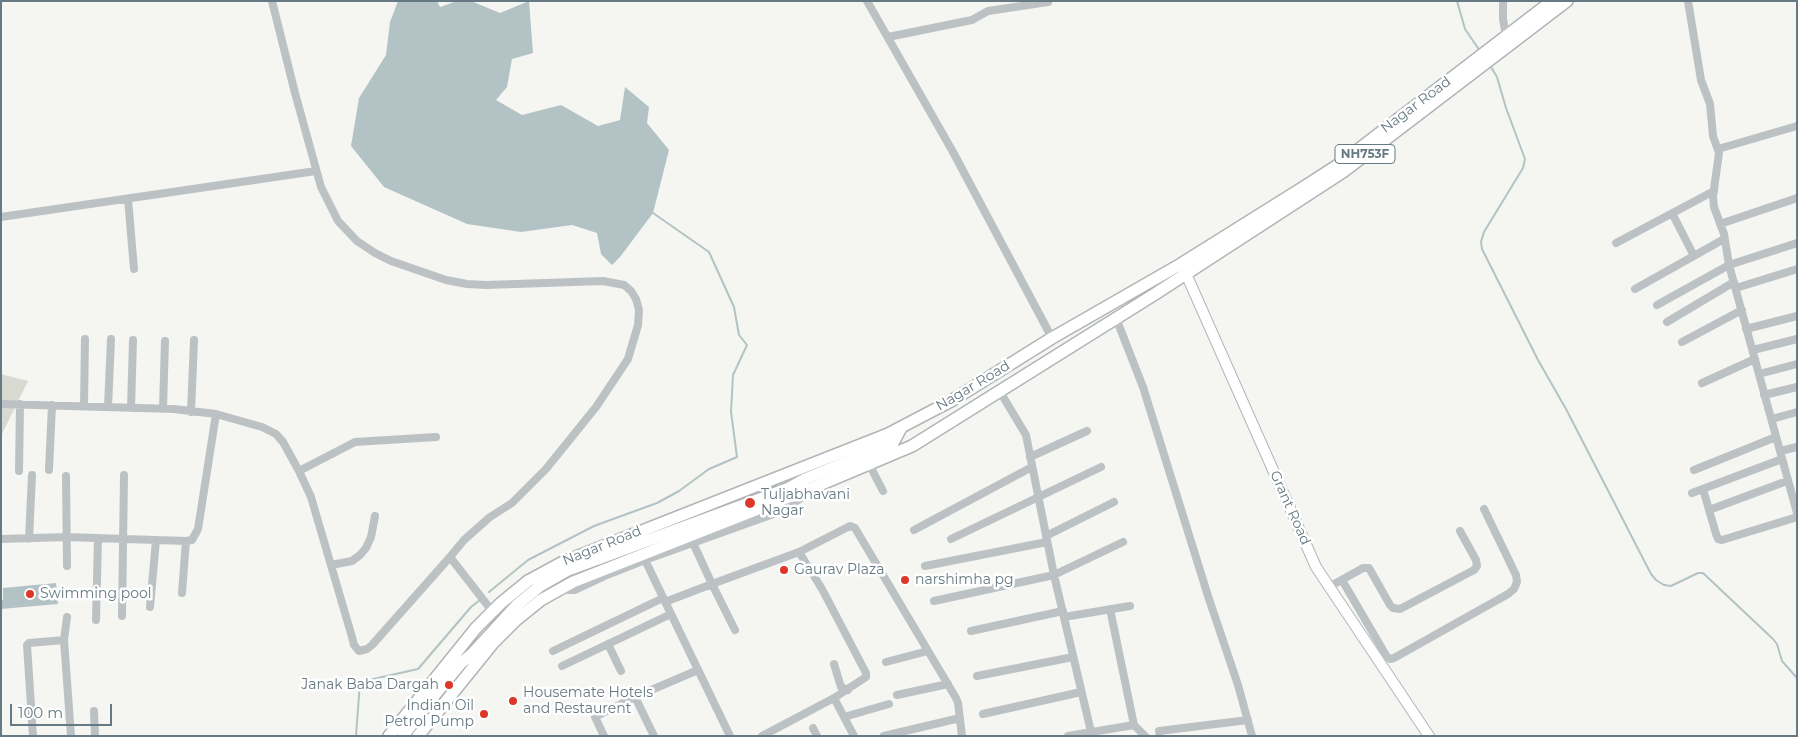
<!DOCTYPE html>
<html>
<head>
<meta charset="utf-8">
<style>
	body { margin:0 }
	#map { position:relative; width:1798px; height:737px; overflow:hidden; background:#f5f5f2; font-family:Montserrat,sans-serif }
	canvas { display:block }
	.frame { position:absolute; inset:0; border:2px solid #657a82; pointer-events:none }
	.scale { position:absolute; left:10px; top:704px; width:102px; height:22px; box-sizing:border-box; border:2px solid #657a82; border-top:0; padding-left:6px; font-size:15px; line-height:18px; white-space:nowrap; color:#657a82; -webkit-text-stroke:4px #fff; paint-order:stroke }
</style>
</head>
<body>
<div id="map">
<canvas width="1798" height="737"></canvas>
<div class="frame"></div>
<div class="scale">100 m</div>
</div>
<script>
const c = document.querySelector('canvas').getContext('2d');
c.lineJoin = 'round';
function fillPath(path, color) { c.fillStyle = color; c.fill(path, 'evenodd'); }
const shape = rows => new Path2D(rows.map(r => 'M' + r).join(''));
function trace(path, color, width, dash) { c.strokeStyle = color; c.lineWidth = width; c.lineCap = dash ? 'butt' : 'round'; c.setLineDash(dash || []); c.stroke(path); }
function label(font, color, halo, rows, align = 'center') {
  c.font = font + ' Montserrat,sans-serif'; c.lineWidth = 5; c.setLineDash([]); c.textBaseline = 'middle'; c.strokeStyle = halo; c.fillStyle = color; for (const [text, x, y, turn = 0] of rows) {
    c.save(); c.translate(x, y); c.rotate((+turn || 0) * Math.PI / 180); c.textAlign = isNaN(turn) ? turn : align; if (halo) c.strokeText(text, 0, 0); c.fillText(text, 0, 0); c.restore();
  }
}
const green = shape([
	[1,374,28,381,1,436]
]);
const water = shape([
	[398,1,437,1,440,7,457,1,471,1,500,13,529,1,533,53,512,59,507,87,496,100,522,115,561,105,598,126,620,120,625,87,649,107,647,123,669,150,653,213,620,257,612,265,601,254,597,233,572,225,521,232,467,224,384,187,351,146,359,98,386,55,390,22],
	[56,583,58,604,1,609,1,600,3,600,3,588]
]);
const stream = shape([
	[1457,1,1465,29,1480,51],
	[1491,67,1497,77,1506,108,1525,159,1523,168,1484,232,1481,242,1482,249,1538,360,1566,409,1651,574,1656,580,1664,585,1671,586,1698,573,1703,573,1773,639,1777,644,1782,661,1797,678],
	[489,592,528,560,594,526,657,503,679,491,709,469,737,457,731,412,733,375,747,345,739,335,734,307,709,252,653,213],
	[356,736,360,682,418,669,471,607,480,600]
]);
const minor = shape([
	[272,1,295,93,321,187,338,221,357,241,375,253,391,261,446,280,467,284,486,285,603,281,624,285,631,291,636,299,639,310,638,325,628,359,596,407,546,469,512,503,490,517,464,540,450,557,492,611],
	[867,1,953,152,1052,338],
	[1503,1,1503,19,1506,36],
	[1688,1,1701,80,1710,104,1713,136,1719,153,1713,196,1714,207,1724,234,1729,265,1797,513],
	[888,37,972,20,988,11,1048,2],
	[1718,149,1797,126],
	[128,199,134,269],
	[1672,213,1694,256],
	[1,217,316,171],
	[1720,224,1797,198],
	[1616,243,1714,191],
	[1736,288,1797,269],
	[1635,289,1724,239],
	[1657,305,1729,265,1797,243],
	[1116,318,1143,387,1208,596,1238,685,1252,736],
	[1667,322,1734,282],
	[1746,329,1797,316],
	[1682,342,1742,310],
	[1753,350,1797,339],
	[1759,374,1797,364],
	[1702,383,1755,359],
	[999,390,1026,435,1054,575,1092,736],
	[1764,395,1797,387],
	[1,404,174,409,216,414,262,427,276,434,283,442,299,471,311,497,352,637,354,645,359,651,367,649,372,645,450,557],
	[84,406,85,339],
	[108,407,111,339],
	[131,408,133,340],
	[163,409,165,341],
	[191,412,194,340],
	[1772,419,1797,412],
	[1780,451,1797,447],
	[1030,457,1087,431],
	[869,464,883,491],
	[49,470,52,405],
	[1694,470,1776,437],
	[19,471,20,404],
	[299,471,355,442,436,437],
	[66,476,67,566],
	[1703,489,1716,534,1718,539,1722,540,1797,517],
	[1692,493,1782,459],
	[1709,510,1787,481],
	[914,530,1032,467],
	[1046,536,1114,502],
	[1,539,66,537,186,541,192,540,198,529,216,414],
	[29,539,32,475],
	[951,539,1101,467],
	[693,543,712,584,799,552,850,526,855,528,956,698,958,703,962,736],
	[645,560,730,736],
	[331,565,352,561,360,555,366,548,371,537,375,516],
	[925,566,1047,542],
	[1342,580,1387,657,1390,659,1394,658,1508,594,1514,589,1517,582,1516,575,1484,509],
	[1329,587,1363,568,1369,568,1390,605,1393,608,1400,609,1474,570,1477,566,1476,560,1460,531],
	[562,590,575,590,607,575,645,560,782,511,810,492],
	[182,593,186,541],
	[934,601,1054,575,1123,542],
	[665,602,712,584,735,630],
	[150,607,156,540],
	[1110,609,1134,725,1145,736],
	[122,616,124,475],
	[1064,617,1130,606],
	[96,620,98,538],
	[971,631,1063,611],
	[64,640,71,736],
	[608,644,621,671],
	[553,651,663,598],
	[886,662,928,651],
	[834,664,841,687,848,690],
	[562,666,671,614],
	[977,676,1073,657],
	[897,695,948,684],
	[635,697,698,670],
	[834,698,854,736],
	[94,711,95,736],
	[983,714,1081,692],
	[844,717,889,704],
	[813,728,817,736],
	[33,736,27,645,29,643,64,640,67,617],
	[604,736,595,717,635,697,654,736],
	[762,736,834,698,866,677,866,673,822,589,799,552],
	[884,736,960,718],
	[1068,736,1134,725],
	[1160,736,1159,731,1248,720]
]);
const major = shape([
	[1183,267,1316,567,1429,736]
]);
const highway = shape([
	[389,736,476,628,501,603,528,581,563,562,888,434,951,401,1052,338,1181,264,1304,187,1338,165,1552,1],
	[403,736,428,703,461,663,472,654,517,605,540,586,568,570,787,489,805,479,893,443,901,428],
	[418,736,493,643,516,620,541,600,573,582,817,486,912,446,1155,294,1343,172,1567,1]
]);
const markers = [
	[750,503,6,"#de3629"],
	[784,570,5,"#de3629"],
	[905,580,5,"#de3629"],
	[30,594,5,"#de3629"],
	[449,685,5,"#de3629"],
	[513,701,5,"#de3629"],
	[484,714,5,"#de3629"]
];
const shields = [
	[1365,154,60]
];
const shieldNames = [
	["NH753F",1365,154]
];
const streetNames = [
	["Nagar Road",1416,105,-37],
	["Nagar Road",973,386,-31],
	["Grant Road",1290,508,66],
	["Nagar Road",602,546,-22]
];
const poiNames = [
	["Tuljabhavani",761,495],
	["Nagar",761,511],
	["Gaurav Plaza",794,570],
	["narshimha pg",915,580],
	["Swimming pool",40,594],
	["Janak Baba Dargah",439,685,"right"],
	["Housemate Hotels",523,693],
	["and Restaurent",523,709],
	["Indian Oil",474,706,"right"],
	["Petrol Pump",474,722,"right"]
];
fillPath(green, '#d6dad1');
fillPath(water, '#b3c3c5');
trace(stream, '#b3c3c5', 2);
trace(major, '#b0b6b9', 12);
trace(highway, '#b0b5b7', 14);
trace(minor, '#bcc2c4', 8);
trace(major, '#fff', 10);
trace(highway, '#fff', 11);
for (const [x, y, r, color] of markers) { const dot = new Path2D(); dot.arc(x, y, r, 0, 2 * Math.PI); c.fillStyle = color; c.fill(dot); trace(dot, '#fff', 2); }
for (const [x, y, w] of shields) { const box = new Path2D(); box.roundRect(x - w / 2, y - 9.5, w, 19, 4); c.fillStyle = '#fff'; c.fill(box); trace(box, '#657a82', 1); }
label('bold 12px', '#657a82', null, shieldNames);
label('14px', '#657a82', '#fff', streetNames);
label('14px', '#657a82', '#fff', poiNames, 'left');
</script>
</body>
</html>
